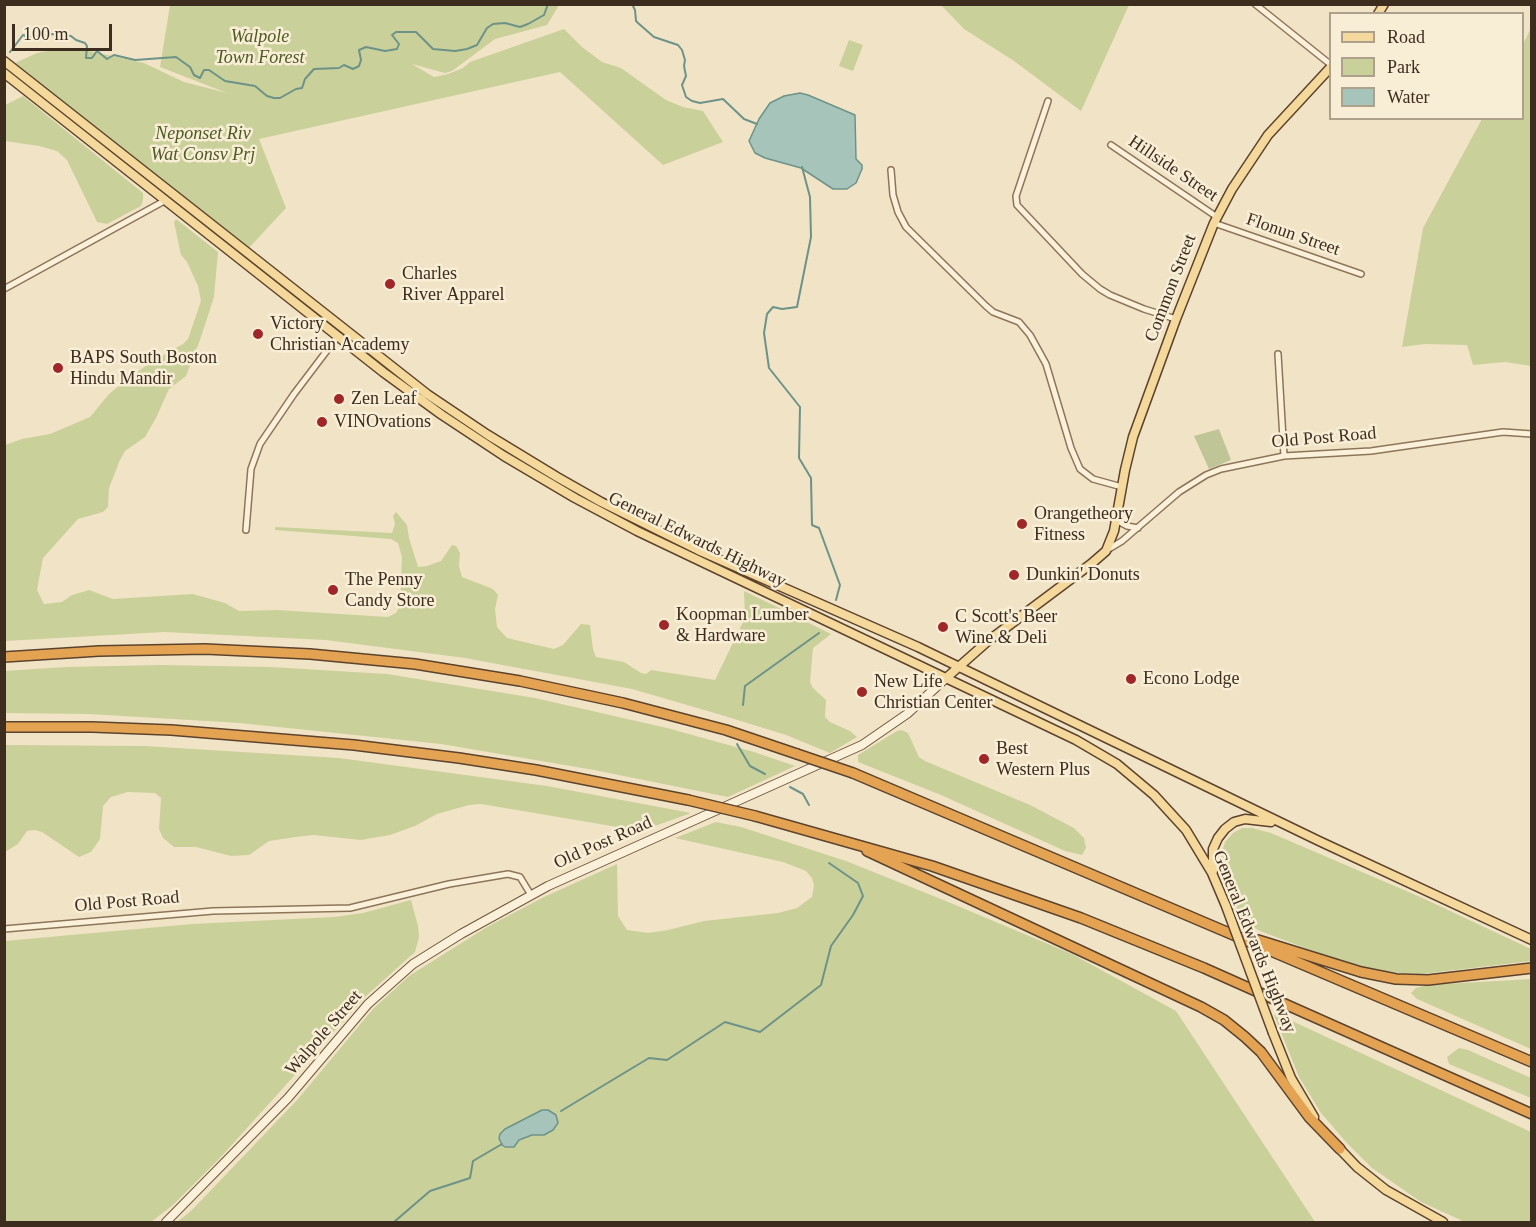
<!DOCTYPE html>
<html>
<head>
<meta charset="utf-8">
<style>
	body { margin:0 }
	#map { position:relative; width:1536px; height:1227px; overflow:hidden; background:#f1e4c6; font-family:"Times New Roman",serif }
	canvas { display:block }
	.frame { position:absolute; inset:0; border:6px solid #3d2d1f; pointer-events:none }
	.legend { position:absolute; left:1329px; top:12px; width:195px; height:108px; box-sizing:border-box; background:#f8eed6; border:2px solid #ada18d; margin:0; padding:8px 10px; list-style:none; font-size:18px; color:#3d2d1f }
	.legend li { display:flex; align-items:center; gap:12px; height:30px }
	.legend b { width:30px; border:2px solid #ada18d }
	.scale { position:absolute; left:12px; top:24px; width:100px; height:27px; box-sizing:border-box; border:3px solid #3d2d1f; border-top:0; padding-left:8px; font-size:18px; line-height:21px; white-space:nowrap; color:#3d2d1f; -webkit-text-stroke:4px #f8eed6; paint-order:stroke }
</style>
</head>
<body>
<div id="map">
<canvas width="1536" height="1227"></canvas>
<div class="frame"></div>
<ul class="legend">
<li><b style="height:8px;background:#f5d99c"></b>Road</li>
<li><b style="height:16px;background:#cad099"></b>Park</li>
<li><b style="height:16px;background:#a7c4bb"></b>Water</li>
</ul>
<div class="scale">100 m</div>
</div>
<script>
const c = document.querySelector('canvas').getContext('2d');
c.lineJoin = 'round';
function fillPath(path, color) { c.fillStyle = color; c.fill(path, 'evenodd'); }
const shape = rows => new Path2D(rows.map(r => 'M' + r).join(''));
function trace(path, color, width, dash) { c.strokeStyle = color; c.lineWidth = width; c.lineCap = dash ? 'butt' : 'round'; c.setLineDash(dash || []); c.stroke(path); }
function label(font, color, halo, rows, align = 'center') {
  c.font = font + ' "Times New Roman",serif'; c.lineWidth = 5; c.setLineDash([]); c.textBaseline = 'middle'; c.strokeStyle = halo; c.fillStyle = color; for (const [text, x, y, turn = 0] of rows) {
    c.save(); c.translate(x, y); c.rotate((+turn || 0) * Math.PI / 180); c.textAlign = isNaN(turn) ? turn : align; if (halo) c.strokeText(text, 0, 0); c.fillText(text, 0, 0); c.restore();
  }
}
const green = shape([
	[170,5,559,5,547,25,495,39,452,71,445,73,412,64,434,77,448,74,463,68,470,62,564,29,582,47,602,62,621,68,666,100,683,107,703,111,723,142,663,165,560,72,259,139,286,208,247,250,15,63,37,53,58,49,80,49,144,63,184,82,227,93,160,67],
	[941,5,1129,5,1081,111,1014,61,964,29],
	[1531,28,1531,366,1505,362,1473,365,1467,345,1425,344,1402,347,1423,228,1482,119,1522,118,1523,44],
	[849,40,863,45,853,71,839,66],
	[23,96,143,193,143,200,141,206,107,224,97,222,67,160,57,151,39,146,5,141,5,105],
	[176,219,218,252,214,297,200,340,186,376,169,389,156,418,145,437,125,451,120,460,109,488,108,507,103,512,78,519,43,558,37,590,44,604,62,602,72,595,89,590,113,599,193,594,225,603,239,611,277,610,388,617,396,613,400,606,402,557,398,543,391,539,275,530,275,527,392,533,395,524,393,516,396,512,407,525,409,538,418,567,427,566,441,561,452,545,456,546,460,553,459,566,462,577,493,589,498,595,495,609,497,627,507,638,554,649,563,645,581,624,590,625,593,649,596,657,624,662,641,673,646,674,651,670,715,680,745,618,744,591,777,607,831,634,813,648,810,682,813,688,826,700,825,717,830,722,850,731,857,737,830,753,786,735,718,714,632,689,465,658,326,640,164,632,5,641,5,445,22,439,50,434,90,417,109,394,120,385,148,364,183,344,188,339,201,301,198,286,187,262,181,255,174,222],
	[161,665,271,667,387,674,535,698,667,728,754,752,795,766,728,797,594,770,441,744,240,723,89,714,5,713,5,671,65,667],
	[902,730,908,733,919,757,925,761,1030,805,1074,828,1084,838,1086,848,1082,855,1065,851,941,795,858,762,858,755,897,731],
	[5,745,145,746,339,758,547,786,691,813,641,831,481,804,469,805,437,814,415,826,390,835,361,840,313,835,296,837,269,841,249,855,231,856,196,847,174,847,163,838,159,829,161,798,155,793,128,792,111,797,103,806,100,839,91,852,79,857,42,832,35,830,27,831,18,844,5,852],
	[716,822,741,827,846,861,941,899,1072,954,1176,1011,1315,1222,177,1222,192,1210,298,1099,373,1009,409,976,487,927,544,897,617,864,618,916,627,930,648,933,668,930,704,921,778,913,797,908,812,897,814,885,812,878,806,871,783,862,675,838],
	[545,1110,556,1115,558,1121,557,1126,544,1135,532,1135,519,1140,517,1123],
	[1242,828,1252,828,1271,833,1418,896,1531,949,1531,961,1422,974,1399,973,1375,970,1326,956,1260,931,1243,921,1236,912,1229,893,1221,855,1225,842,1233,833],
	[411,900,418,926,419,937,415,952,366,996,220,1158,173,1205,151,1222,5,1222,5,941,192,924,334,917,363,913],
	[1531,979,1531,1049,1417,999,1411,993,1416,988,1427,985],
	[1277,1014,1531,1132,1531,1222,1465,1222,1421,1202,1372,1168,1346,1142,1321,1113,1299,1077,1274,1015],
	[1459,1048,1468,1050,1531,1078,1531,1098,1449,1064,1447,1057]
]);
const cemetery = shape([
	[1219,429,1231,460,1209,469,1194,436]
]);
const water = shape([
	[800,93,808,95,855,115,856,159,862,165,862,169,856,183,847,189,833,189,801,168,765,158,755,153,749,141,759,119,770,103,784,96,800,93],
	[542,1110,548,1110,556,1115,558,1123,553,1130,544,1135,532,1135,519,1140,514,1147,505,1147,502,1145,499,1138,500,1134,505,1129,542,1110]
]);
const stream = shape([
	[632,4,635,10,636,21,638,23,654,37,678,45,682,50,685,60,684,66,686,76,682,85,686,97,692,101,700,103,723,99,744,119,757,124],
	[10,52,23,35,29,37,40,35,45,36,52,34,71,36,76,40,85,43,87,46,86,58,92,58,97,51,107,59,114,55,135,60,176,57,190,67,194,75,200,78,204,70,209,70,225,81,255,86,267,96,274,98,280,98,296,89,302,88,305,79,314,69,339,68,344,65,353,69,359,66,361,60,359,50,366,47,385,51,397,49,399,44,392,35,396,32,416,32,433,49,455,51,467,49,477,45,487,28,493,24,505,23,520,27,528,24,544,15,548,4],
	[802,167,810,197,811,237,797,307,782,309,773,307,767,314,764,333,769,368,800,407,799,458,811,478,812,525,819,528,840,585,836,600],
	[743,705,745,686,819,633],
	[737,744,750,766,765,774],
	[790,787,803,794,809,805],
	[1531,789,1532,789],
	[561,1111,649,1058,667,1060,725,1022,760,1032,821,985,831,946,853,915,863,896,858,883,829,863],
	[394,1222,430,1191,470,1178,473,1161,502,1144]
]);
const minor = shape([
	[1255,4,1330,64],
	[1048,101,1016,196,1017,205,1082,274,1100,289,1110,295,1144,309,1176,319],
	[1111,145,1217,217],
	[891,170,893,195,898,212,906,227,986,306,993,312,1019,322,1030,335,1046,364,1071,448,1080,469,1093,479,1122,487],
	[1214,223,1361,274],
	[4,289,166,200],
	[1278,354,1284,456],
	[1116,520,1127,526,1138,528],
	[246,530,251,469,260,444,294,394,338,336],
	[1107,550,1122,541,1179,492,1206,475,1221,469,1284,456,1371,451,1503,432,1532,434],
	[4,929,213,911,350,908,449,884,508,874,520,877,531,895]
]);
const secondary = shape([
	[166,1222,288,1098,368,1004,413,964,461,934,548,886,862,745,907,714,945,679]
]);
const primary = shape([
	[1378,14,1384,4],
	[4,61,427,394,488,435,557,477,601,502,698,550,918,647,1319,841,1532,940],
	[4,73,383,372,442,415,504,456,575,498,637,531,1076,740,1117,764,1154,795,1186,830,1212,873,1226,906],
	[945,679,988,641,1091,564,1106,551,1114,531,1125,470,1133,437,1176,319,1214,223,1232,189,1268,135,1330,68],
	[1213,871,1213,849,1218,838,1225,829,1234,822,1245,819,1271,822],
	[1273,1033,1291,1078,1314,1117],
	[1335,1144,1357,1167,1386,1190,1443,1222]
]);
const motorway = shape([
	[4,657,99,651,205,649,310,654,415,664,520,681,623,703,726,730,797,754],
	[4,727,92,727,171,730,354,745,459,758,536,770,688,800],
	[853,773,1532,1062],
	[755,816,932,866,1081,918,1204,968,1532,1114],
	[867,851,1201,1007,1224,1020,1245,1037,1261,1052,1309,1117,1340,1149],
	[1258,940,1361,972,1396,979,1428,980,1532,968]
]);
const primaryBridge = shape([
	[1226,906,1273,1033]
]);
const motorwayBridge = shape([
	[797,754,853,773],
	[688,800,755,816]
]);
const markers = [
	[390,284,6,"#a02729"],
	[258,334,6,"#a02729"],
	[58,368,6,"#a02729"],
	[339,399,6,"#a02729"],
	[322,422,6,"#a02729"],
	[1022,524,6,"#a02729"],
	[1014,575,6,"#a02729"],
	[333,590,6,"#a02729"],
	[664,625,6,"#a02729"],
	[943,627,6,"#a02729"],
	[1131,679,6,"#a02729"],
	[862,692,6,"#a02729"],
	[984,759,6,"#a02729"]
];
const parkNames = [
	["Walpole",260,37],
	["Town Forest",260,58],
	["Neponset Riv",203,134],
	["Wat Consv Prj",203,155]
];
const streetNames = [
	["Hillside Street",1173,169,34],
	["Flonun Street",1293,235,19],
	["Common Street",1171,288,-69],
	["Old Post Road",1324,438,-5],
	["General Edwards Highway",697,540,26],
	["Old Post Road",603,843,-24],
	["Old Post Road",127,902,-5],
	["General Edwards Highway",1254,942,68],
	["Walpole Street",324,1033,-49]
];
const poiNames = [
	["Charles",402,274],
	["River Apparel",402,295],
	["Victory",270,324],
	["Christian Academy",270,345],
	["BAPS South Boston",70,358],
	["Hindu Mandir",70,379],
	["Zen Leaf",351,399],
	["VINOvations",334,422],
	["Orangetheory",1034,514],
	["Fitness",1034,535],
	["Dunkin' Donuts",1026,575],
	["The Penny",345,580],
	["Candy Store",345,601],
	["Koopman Lumber",676,615],
	["& Hardware",676,636],
	["C Scott's Beer",955,617],
	["Wine & Deli",955,638],
	["Econo Lodge",1143,679],
	["New Life",874,682],
	["Christian Center",874,703],
	["Best",996,749],
	["Western Plus",996,770]
];
fillPath(green, '#cad099');
fillPath(cemetery, '#c0c598');
fillPath(water, '#a7c4bb');
trace(water, '#6d9389', 1.5);
trace(stream, '#6d9389', 2);
trace(minor, '#8d755a', 8);
trace(secondary, '#6f563d', 10);
trace(primary, '#5b432e', 11);
trace(motorway, '#5b432e', 12);
trace(minor, '#fbf1da', 5);
trace(secondary, '#fbf1da', 8);
trace(primary, '#f5d99c', 8);
trace(motorway, '#e4a353', 9);
trace(primaryBridge, '#5b432e', 11, []);
trace(motorwayBridge, '#5b432e', 12, []);
trace(primaryBridge, '#f5d99c', 8);
trace(motorwayBridge, '#e4a353', 9);
for (const [x, y, r, color] of markers) { const dot = new Path2D(); dot.arc(x, y, r, 0, 2 * Math.PI); c.fillStyle = color; c.fill(dot); trace(dot, '#f8eed6', 2); }
label('italic 18px', '#4d5a24', '#f8eed6', parkNames);
label('18px', '#3d2d1f', '#f8eed6', streetNames);
label('18px', '#3d2d1f', '#f8eed6', poiNames, 'left');
</script>
</body>
</html>
